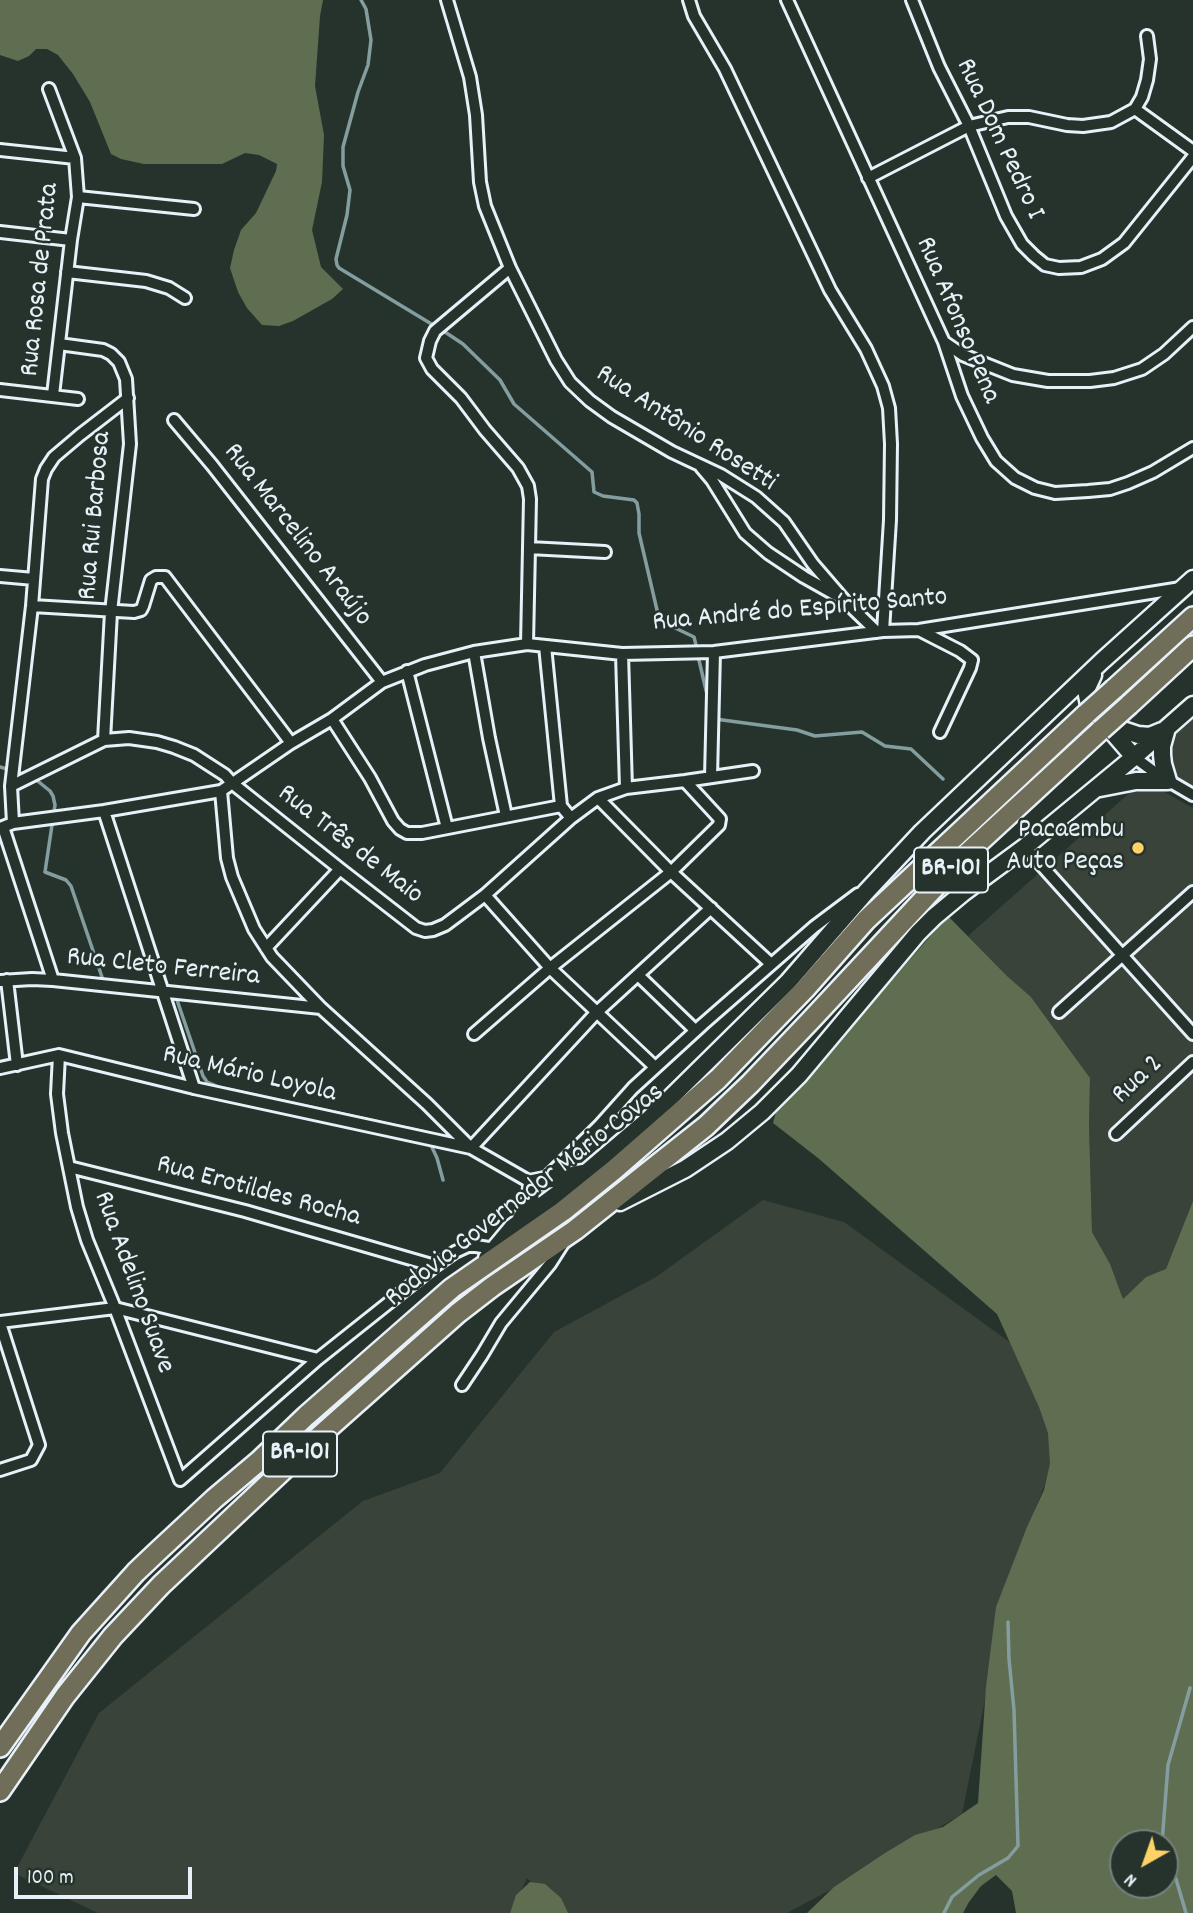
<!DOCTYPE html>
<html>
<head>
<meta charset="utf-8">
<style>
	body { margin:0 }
	#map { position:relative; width:1193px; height:1913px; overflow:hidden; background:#26332d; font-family:Dekko,sans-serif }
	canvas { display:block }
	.north { position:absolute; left:1109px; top:1829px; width:70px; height:70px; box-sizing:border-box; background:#26332d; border:2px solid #747f7e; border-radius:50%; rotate:220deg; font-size:19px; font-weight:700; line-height:28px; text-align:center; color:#e8f1f8 }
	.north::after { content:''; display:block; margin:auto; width:24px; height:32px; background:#ffd166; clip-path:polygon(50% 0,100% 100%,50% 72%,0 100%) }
	.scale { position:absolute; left:14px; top:1867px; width:178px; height:32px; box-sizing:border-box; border:4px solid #e8f1f8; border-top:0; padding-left:9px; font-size:21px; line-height:24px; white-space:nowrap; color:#e8f1f8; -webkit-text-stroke:5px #26332d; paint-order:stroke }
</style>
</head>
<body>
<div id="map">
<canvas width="1193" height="1913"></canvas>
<div class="north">N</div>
<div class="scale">100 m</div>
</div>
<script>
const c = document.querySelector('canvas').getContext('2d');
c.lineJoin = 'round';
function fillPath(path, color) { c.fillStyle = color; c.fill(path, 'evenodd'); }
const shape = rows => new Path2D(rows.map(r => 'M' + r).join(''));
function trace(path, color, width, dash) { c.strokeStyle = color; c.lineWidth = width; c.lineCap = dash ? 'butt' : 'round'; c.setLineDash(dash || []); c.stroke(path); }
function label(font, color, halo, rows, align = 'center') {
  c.font = font + ' Dekko,sans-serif'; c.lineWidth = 5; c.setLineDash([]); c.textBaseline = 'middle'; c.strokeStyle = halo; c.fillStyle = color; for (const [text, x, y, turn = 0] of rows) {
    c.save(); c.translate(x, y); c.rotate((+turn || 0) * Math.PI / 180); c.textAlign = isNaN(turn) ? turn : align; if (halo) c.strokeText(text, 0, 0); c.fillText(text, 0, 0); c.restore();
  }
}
const built = shape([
	[1193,713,1193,790,1178,780,1173,775,1167,753,1174,730],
	[1157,788,1193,808,1193,1201,1166,1270,1146,1277,1123,1299,1110,1265,1092,1232,1089,1124,1090,1078,1031,997,1007,976,968,936,1134,789],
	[763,1200,844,1222,1015,1346,1059,1447,1010,1576,962,1814,860,1874,787,1913,566,1913,527,1878,510,1913,98,1913,14,1873,99,1713,363,1501,440,1473,554,1332,656,1277]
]);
const green = shape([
	[0,0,323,0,320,16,315,86,324,135,322,182,312,230,321,267,343,289,332,299,293,321,279,326,262,325,247,308,238,292,230,268,234,250,241,230,256,213,276,171,277,164,259,155,245,153,222,164,144,164,121,159,111,154,90,102,73,74,58,55,47,49,36,49,29,56,18,61,0,55],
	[948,916,1007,976,1031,997,1090,1078,1089,1124,1092,1232,1110,1264,1123,1299,1146,1277,1166,1269,1193,1201,1193,1913,1016,1913,1012,1891,996,1875,981,1886,969,1902,963,1913,807,1913,834,1887,885,1853,915,1835,943,1827,978,1803,986,1687,996,1607,1027,1527,1044,1490,1050,1464,1048,1433,1039,1407,997,1314,818,1158,773,1123,776,1112],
	[1123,1843,1165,1843,1165,1885,1123,1885],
	[530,1882,545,1884,561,1898,568,1913,510,1913,516,1895]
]);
const stream = shape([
	[361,0,366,9,371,40,368,65,358,92,343,147,343,166,350,190,347,215,336,259,337,265,339,268,448,334,463,344,500,380,514,404,592,472,594,492,603,496,634,500,637,503,639,514,639,533,657,610,663,619,671,626,694,637,697,649],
	[698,656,709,703],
	[715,719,797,730,815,736,862,732,885,746,911,749,943,779],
	[0,767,27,775],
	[34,778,50,791,53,796,55,805,45,872,66,880,71,886,103,980,107,982],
	[171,997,177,1000,203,1076,207,1082,219,1087,425,1132,427,1136],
	[430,1143,437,1158,443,1180],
	[1162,1843,1168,1765,1190,1688],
	[1165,1863,1176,1879,1186,1913],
	[944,1913,952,1897,979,1875,1008,1858,1018,1846,1014,1710,1009,1659,1008,1622]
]);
const street = shape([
	[447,0,470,77,476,115,480,182,485,206,510,268,556,360,570,382,590,401,612,417,672,452,721,475,756,497,784,522,813,564,844,600,877,632],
	[689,0,694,16,725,69,830,290,866,349,883,386,889,408,891,444,890,520,883,631],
	[787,0,944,342,962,396,982,438,996,461,1015,478,1035,488,1055,493,1088,491,1110,489,1128,483,1153,472,1193,448],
	[912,0,939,67,969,126,1006,216,1022,244,1034,256,1045,265,1059,268,1081,267,1102,259,1124,243,1193,157],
	[49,89,75,158,78,197,71,240,53,395],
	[1135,109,1193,151],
	[0,150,75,158],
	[868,178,969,126,1008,117,1029,117,1067,125,1083,126,1111,122,1135,109,1142,97,1147,80,1150,59,1147,36],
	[78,197,194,209],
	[0,232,71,240],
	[510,268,435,331,430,341,426,358,432,369,461,398,485,430,518,468,528,486,530,499,527,644],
	[67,272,146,281,169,288,185,298],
	[944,342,963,355,1013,375,1048,381,1090,381,1114,378,1142,369,1164,354,1193,327],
	[59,344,103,350,111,354,119,362,126,379,130,444,111,612,104,740],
	[0,390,78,399],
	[174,420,212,465,382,682],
	[701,467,712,480,745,533,768,553,804,577,836,595],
	[529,548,605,552],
	[0,576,34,579],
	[32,606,134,612,141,610,143,606,151,580,156,577,165,577,291,743],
	[919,630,960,651,972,660,970,668,940,732],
	[545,646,561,806],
	[474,652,489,738,506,816],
	[622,654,626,788],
	[407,671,447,828],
	[332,719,370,778,393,821,400,829,407,833,422,833,561,806,571,818,598,798,626,788,685,781,753,771],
	[1134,757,1157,774,1193,795],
	[711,777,714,652],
	[11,786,104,740,129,738,157,742,174,747,194,755,225,775,232,783,340,869,416,928,425,931,433,930,445,925,485,895,571,818],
	[221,791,227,858,232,877,254,929,272,957,321,1008,427,1104,471,1148,532,1183],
	[598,798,671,872,771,964],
	[104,811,194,1088],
	[13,823,11,786,32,606,42,479,46,469,54,457,80,435,128,398],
	[3,827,53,980],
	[0,828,13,823,104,811,221,791,291,743,332,719,382,682,425,665,474,652,527,644,622,654,714,652,883,631,919,630,1181,588],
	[1025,847,1193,1034],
	[485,895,550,968,655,1067],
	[266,948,340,869],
	[638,975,695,1030],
	[7,980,17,1065],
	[0,981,32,979,53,980,321,1008],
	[1059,1012,1193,892],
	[474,1034,550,968,671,872,719,825,720,819,685,781],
	[59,1055,57,1094,62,1133,77,1207,87,1240,115,1308,180,1480,318,1359,435,1266,455,1252,468,1246,476,1246,495,1249],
	[0,1068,59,1055,194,1088,471,1148],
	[1116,1134,1193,1062],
	[471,1148,596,1013,711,908],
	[69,1167,245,1211,435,1266],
	[544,1180,599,1126,633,1088,703,1024,814,927,858,894],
	[0,1322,115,1308,318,1359],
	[0,1323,39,1445,31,1460,0,1470],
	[462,1385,482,1355,501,1323,550,1264,564,1242]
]);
const secondary = shape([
	[1093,675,1086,690,1089,705,1134,757],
	[1108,725,1138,735,1150,736,1162,731],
	[1100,788,1136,781,1168,781,1163,764,1162,755,1162,746,1167,728],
	[620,1202,685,1169,727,1141,762,1112,799,1075,918,933,934,917,964,892,1025,847,1134,757,1193,705],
	[521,1218,526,1212,530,1200,532,1183,582,1173],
	[487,1258,512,1228,588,1171,650,1118,788,982,866,892,922,832,1102,661,1193,579]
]);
const highway = shape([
	[1114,689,1193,617],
	[1129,705,1193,646],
	[0,1747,81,1633,136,1572,156,1553,214,1499,259,1461,306,1416,452,1288,563,1211,615,1169,718,1079,805,989,866,920,1086,714],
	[0,1791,65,1696,113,1636,161,1585,315,1440,458,1313,493,1286,575,1230,706,1126,750,1084,811,1020,962,858,1101,730]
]);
const highwayBridge = shape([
	[1086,714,1114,689],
	[1101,730,1129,705]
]);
const markers = [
	[1138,848,7,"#ffd166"]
];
const shields = [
	[951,870,74],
	[300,1454,74]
];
const shieldNames = [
	["BR-101",951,870],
	["BR-101",300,1454]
];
const streetNames = [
	["Rua Dom Pedro I",998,140,65],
	["Rua Rosa de Prata",42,280,-84],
	["Rua Afonso Pena",956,321,67],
	["Rua Antônio Rosetti",685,430,33],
	["Rua Rui Barbosa",97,516,-85],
	["Rua Marcelino Araújo",296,536,52],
	["Rua André do Espírito Santo",800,612,-5],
	["Rua Três de Maio",349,846,38],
	["Rua Cleto Ferreira",163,969,6],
	["Rua Mário Loyola",249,1076,13],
	["Rua 2",1139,1081,-43],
	["Rua Erotildes Rocha",258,1193,15],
	["Rodovia Governador Mário Covas",526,1197,-38],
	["Rua Adelino Suave",132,1283,70]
];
const poiNames = [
	["Pacaembu",1124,832],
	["Auto Peças",1124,864]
];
fillPath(built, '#3a4339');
fillPath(green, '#5f6e50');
trace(stream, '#849ea0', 3.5);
trace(street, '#e8f1f8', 16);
trace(secondary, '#e8f1f8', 21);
trace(highway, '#e8f1f8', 24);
trace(street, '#26332d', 10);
trace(secondary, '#26332d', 16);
trace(highway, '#706e59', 19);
trace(highwayBridge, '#e8f1f8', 24, []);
trace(highwayBridge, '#706e59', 19);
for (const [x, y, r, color] of markers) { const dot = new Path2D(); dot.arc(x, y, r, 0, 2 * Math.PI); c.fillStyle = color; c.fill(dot); trace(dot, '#26332d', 2.5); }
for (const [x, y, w] of shields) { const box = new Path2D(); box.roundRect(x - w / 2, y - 22.5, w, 45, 5); c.fillStyle = '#26332d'; c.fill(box); trace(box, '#e8f1f8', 2); }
label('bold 26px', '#e8f1f8', null, shieldNames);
label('28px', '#e8f1f8', '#26332d', streetNames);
label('28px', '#e8f1f8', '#26332d', poiNames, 'right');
</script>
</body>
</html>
